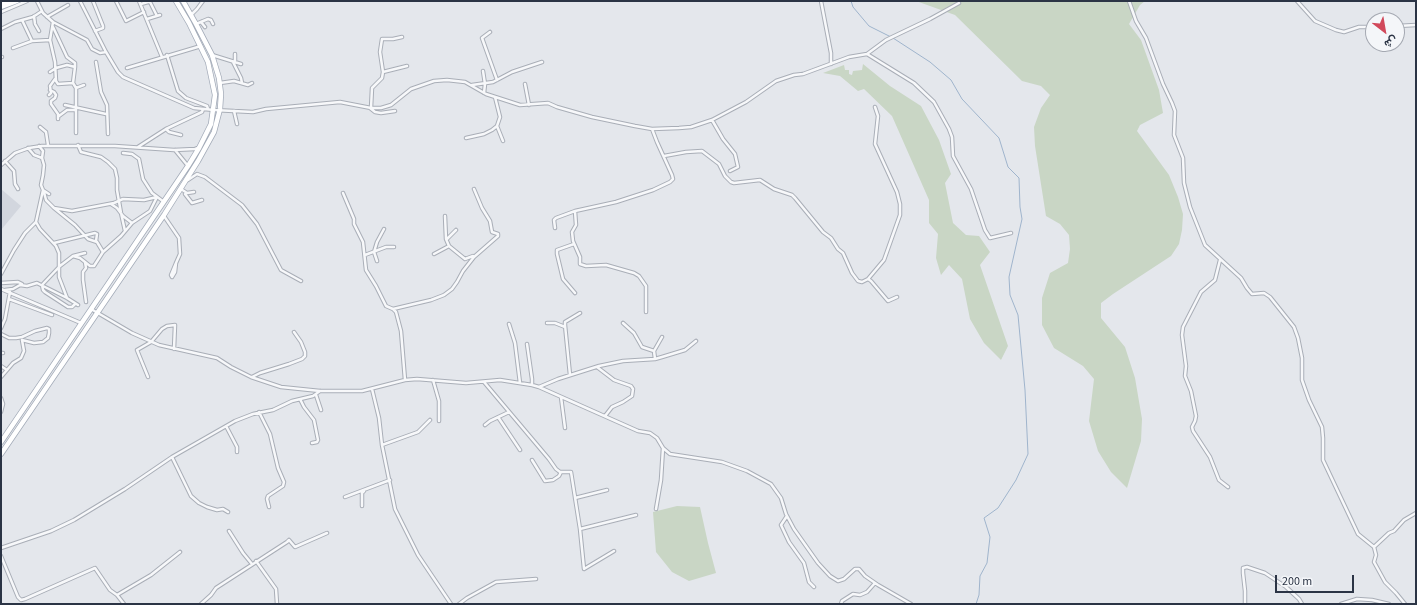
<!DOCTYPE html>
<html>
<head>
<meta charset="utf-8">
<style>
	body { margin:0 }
	#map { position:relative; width:1417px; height:605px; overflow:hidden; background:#e4e7ec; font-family:"Source Sans 3",Vazirmatn,sans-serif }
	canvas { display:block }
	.frame { position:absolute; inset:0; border:2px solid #2b3445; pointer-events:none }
	.north { position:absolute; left:1365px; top:12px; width:40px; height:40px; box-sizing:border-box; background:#f4f6f9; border:1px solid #a4a8b1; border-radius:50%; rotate:149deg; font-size:11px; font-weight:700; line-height:16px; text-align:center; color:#2b3445 }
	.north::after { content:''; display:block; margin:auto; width:14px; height:18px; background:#d1495b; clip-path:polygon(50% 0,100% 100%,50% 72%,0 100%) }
	.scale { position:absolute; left:1275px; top:575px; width:79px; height:18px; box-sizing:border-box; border:2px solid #2b3445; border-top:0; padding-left:5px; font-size:12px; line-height:14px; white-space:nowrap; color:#2b3445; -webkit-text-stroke:3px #f4f6f9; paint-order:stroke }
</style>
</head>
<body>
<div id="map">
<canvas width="1417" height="605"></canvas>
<div class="frame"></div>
<div class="north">ش</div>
<div class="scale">200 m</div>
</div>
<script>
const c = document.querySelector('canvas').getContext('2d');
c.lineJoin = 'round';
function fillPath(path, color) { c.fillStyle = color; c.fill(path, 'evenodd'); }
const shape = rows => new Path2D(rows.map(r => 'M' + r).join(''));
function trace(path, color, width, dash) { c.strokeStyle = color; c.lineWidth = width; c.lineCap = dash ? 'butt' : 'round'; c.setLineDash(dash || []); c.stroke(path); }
const built = shape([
	[1,189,21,206,1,230]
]);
const green = shape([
	[916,1,1145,1,1140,5,1129,24,1141,40,1159,90,1163,113,1140,125,1137,131,1169,175,1178,197,1183,214,1182,230,1179,244,1171,256,1113,294,1101,303,1101,318,1125,347,1135,378,1142,419,1141,441,1127,488,1111,472,1098,451,1089,421,1094,379,1083,366,1054,348,1042,325,1042,298,1050,273,1068,263,1070,249,1069,235,1060,224,1046,216,1035,146,1034,127,1041,108,1050,95,1041,86,1022,81,955,15],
	[863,64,890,86,921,106,939,140,951,174,945,183,953,223,966,235,979,236,990,252,980,265,1008,346,1001,360,984,343,970,319,962,279,949,265,941,275,936,258,938,234,929,223,929,200,892,116,864,89,858,91,840,76,823,73,844,65,845,70,849,70,849,74,852,75,853,71,862,70],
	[677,506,700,507,708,543,716,573,689,581,672,572,656,552,653,512]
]);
const stream = shape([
	[851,1,853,7,869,26,891,37],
	[893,38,930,62,951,80,962,99,999,138,1008,167,1019,178,1020,207,1022,219,1009,277,1010,295,1018,315,1025,390,1028,454,1016,480,998,508,984,518,990,537,987,563,980,576,979,595,976,604]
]);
const street = shape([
	[37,1,43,13,53,22,87,40,92,49,100,53,106,52],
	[80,1,106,52,118,72,123,77,194,108,214,110,253,112,266,109,340,102,371,108,381,108,391,105,411,89,434,81,447,80,465,82,486,94,520,105,548,103,557,107,592,117,635,126,652,129,679,128,691,127,712,120,746,102,776,81,794,75,803,74,849,57,867,54,914,83,934,102,949,129,952,137,953,156,971,189,985,230,990,238,1011,233],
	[93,1,103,26,103,28,95,31],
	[116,1,126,21,144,12],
	[139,1,162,57],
	[821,1,831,53,831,64],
	[1129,1,1136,21,1146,38,1163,84,1172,103,1175,111,1174,135,1183,158,1184,183,1190,207,1205,245,1241,278,1247,288,1252,294,1264,293,1270,297,1294,327,1298,338,1302,358,1302,380,1309,400,1322,427,1323,438,1323,460,1358,534,1374,547,1376,555,1374,562,1385,582,1396,593,1405,604],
	[1297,1,1315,21,1336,30,1344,32,1359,27,1373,27],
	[141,4,148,2,150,2,157,16],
	[1,12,27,1],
	[191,15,197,9,203,1],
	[34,16,35,24,39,31],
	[47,17,68,5],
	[147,19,160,15],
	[22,20,32,41],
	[53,22,50,40,55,62,56,81,58,84,73,83,76,88,76,133],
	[201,22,205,27],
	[196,24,208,19,211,20,213,24],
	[1397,26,1416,25],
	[53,27,67,57,75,63,75,67,73,83],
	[1,29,15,22,33,17,42,11],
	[490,32,482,38,497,80],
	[13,48,32,41,50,40],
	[867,54,886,40,930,19,959,3],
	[167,55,178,91,186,98,207,106,208,109],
	[212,55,241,64],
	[1,57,2,57],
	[96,62,101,92,107,105,108,134],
	[233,62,241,78,242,83],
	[235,62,235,54],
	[127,68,201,46],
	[483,71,485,84,484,93],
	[50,72,56,68,67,65,75,67],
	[383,72,407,66],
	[220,83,234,81,248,85,252,83],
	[525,84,529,105],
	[472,85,493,82,512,72,542,62],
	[76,88,84,85],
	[50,90,54,92,56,95,55,98,51,101,51,104,58,114,58,119],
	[49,95,51,93,50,86,55,79],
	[65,105,106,114],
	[370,108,375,112,381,113,395,111],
	[371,108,372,88,382,78,383,72,380,52,382,39,393,39,402,37],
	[234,111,237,124],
	[59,116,67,110,76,110],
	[712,120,723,139,735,154,738,167,730,171],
	[497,126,503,141],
	[40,127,46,132,48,145],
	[166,129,169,132,181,135],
	[466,138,484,134,492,130,497,126,500,117,495,97],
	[78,145,81,152,101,157,108,162,115,169,117,178,117,190,121,213,125,231],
	[39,146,43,151,42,158,44,165,43,175,41,185,43,190,49,194],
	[138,147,166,129,202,112,203,109],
	[28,148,34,155,42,158],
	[175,150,188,166],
	[123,153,132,154,139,159,143,179,152,193,164,202],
	[664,156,686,152,702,151,719,164,725,176,731,182,734,183,760,180,774,189,792,195,795,198,823,232,831,238,838,249,843,253,852,273,858,281,862,282,868,279,871,281,888,301,897,297],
	[5,161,14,171,15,184,18,189],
	[1,165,15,153,29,148,42,146,115,146,174,150,195,149,198,148],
	[188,180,197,174,205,177,242,205,257,224,281,270,301,281],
	[181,189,187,193,194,192],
	[43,190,36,222,40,229,56,246,59,253,59,277,67,298],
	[44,192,46,200,54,208,75,225,88,239,97,242,103,252],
	[187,193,185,194,192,203,202,200],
	[343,193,354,219,354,224,363,242,366,270,376,286,386,306,393,309,396,312,401,331,405,380],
	[111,204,117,208,123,216,132,223],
	[54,208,72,211,114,203,123,199,144,200,157,197],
	[164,216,179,238,180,254,176,263],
	[445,216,446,239,449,246,465,259,473,256,474,257],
	[555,228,554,220,556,218,575,211],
	[447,239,456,230],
	[54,243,95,233,97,234,96,241],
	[574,244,557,250,557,254,563,279,575,293],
	[434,254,449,246],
	[365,255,386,247,394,247],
	[73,256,80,258,90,266,94,266,103,252,121,236,132,223,150,211,157,197],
	[1220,260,1215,280,1201,292,1183,327,1182,335,1186,366,1185,376,1191,391,1196,416,1195,421,1192,427,1193,431,1210,457,1219,480,1228,487],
	[377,261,374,252,377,242,384,229],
	[85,262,86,268,83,272,83,280,86,302],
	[176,263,175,272,172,277,171,275,176,263],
	[1,274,14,250,25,233,36,222],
	[868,279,884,260,900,215,900,204,897,192,875,144,878,116,875,107],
	[1,283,18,282,22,284],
	[1,289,81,323],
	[5,290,13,289,20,285,27,286,37,283,67,298,78,305],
	[9,299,52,315],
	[75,304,72,307,68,307,45,292,43,290,42,285,60,266,73,256,85,253],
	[91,309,132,333,159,345,217,358,231,367,251,377,281,387,320,391,362,391,405,380,417,379,466,383,500,380,532,385,539,387,638,431,650,433,657,438,663,448,670,454,722,462,747,471,771,484,781,498,786,514,794,529,818,563,830,576,838,581,844,579,855,569,859,569,865,576,878,585,911,604],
	[393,309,431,300,444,295,452,289,457,282,463,271,474,257,498,236,498,234,492,232,490,221,482,208,474,189],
	[646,312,646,286,639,276,634,273,606,265,586,266,580,264,580,257,573,241,572,232,576,225,575,211,616,202,653,190,670,182,673,179,672,175,657,142,652,129],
	[547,323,555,323,565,327],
	[623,323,634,333,642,347,654,351,655,359],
	[509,324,515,343,520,383],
	[1,328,5,319,10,292],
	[1,334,9,338,16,338,22,337,35,331,47,328,49,329,49,333,48,338,43,342,34,343,22,340],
	[527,344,532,379,532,385],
	[654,351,662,337],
	[1,353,3,353],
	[1,366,7,370],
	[597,367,614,380,631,386,633,389,632,396,623,402,612,407,605,416],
	[570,375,565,325,565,322,580,313],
	[1,377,13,363,21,358,24,351,22,340],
	[148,377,137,350,151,342,162,329,167,326,175,325,174,349],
	[252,377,260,373,289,364,302,359,305,356,305,352,301,342,294,332],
	[433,380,439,401,439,421],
	[484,382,549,459,556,469,560,472,571,472,580,529,584,569,614,551],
	[539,387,558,379,599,366,623,361,655,359,662,357,685,350,696,341],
	[372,389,379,418,382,445,395,509,418,555,451,604],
	[316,395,321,410],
	[561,397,565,428],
	[1,398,3,404,1,412],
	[300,399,304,407,314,420,318,440,317,442,312,443],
	[259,412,270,434,278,468,284,482,283,486,268,496,267,499,269,507],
	[498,417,520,450],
	[485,425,490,421,509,412],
	[226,426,237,447,237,452],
	[382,445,418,432,430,420],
	[172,457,191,496,199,503,207,507,217,510,223,509,228,512],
	[532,460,545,481,553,480,559,476,561,472],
	[345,497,390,480],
	[575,498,607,490],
	[362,506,362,493,364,491],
	[656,509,661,480,663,448],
	[787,516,781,525,789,542,804,563,809,582,814,587],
	[580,529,636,515],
	[229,531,243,553,252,564],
	[1374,547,1389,533,1394,531,1404,520,1416,513],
	[1,548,51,531,74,520,125,489,172,457,235,421,253,414,273,410,292,401,313,396,320,391],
	[1,556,18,597,21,600,25,599,95,568,110,590,117,595,124,604],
	[256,561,276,589,277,604],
	[117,595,151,575,180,552],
	[201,604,211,595,216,588,287,542,289,540,295,547,327,533],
	[459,604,467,598,496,582,536,579],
	[841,604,842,601,853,594,860,595,867,592,875,583],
	[1245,604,1245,591,1243,573,1243,568,1247,567,1265,573,1286,587,1299,599,1302,604],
	[1341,604,1357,599,1372,600,1389,604]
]);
const primary = shape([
	[1,3,6,1],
	[1,7,17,1],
	[1,442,188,166,199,148,211,124,215,95,208,62,189,23,176,1],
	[1,454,164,215,198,161,214,132,220,109,221,94,219,78,212,55,196,24,183,1]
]);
fillPath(built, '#d2d6de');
fillPath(green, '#c9d6c5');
trace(stream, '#9fb4cc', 1);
trace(street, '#a9aeb7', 4.5);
trace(primary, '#a3abb8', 6);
trace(street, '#f7f8fa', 2.5);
trace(primary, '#fff', 4.5);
</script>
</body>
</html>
